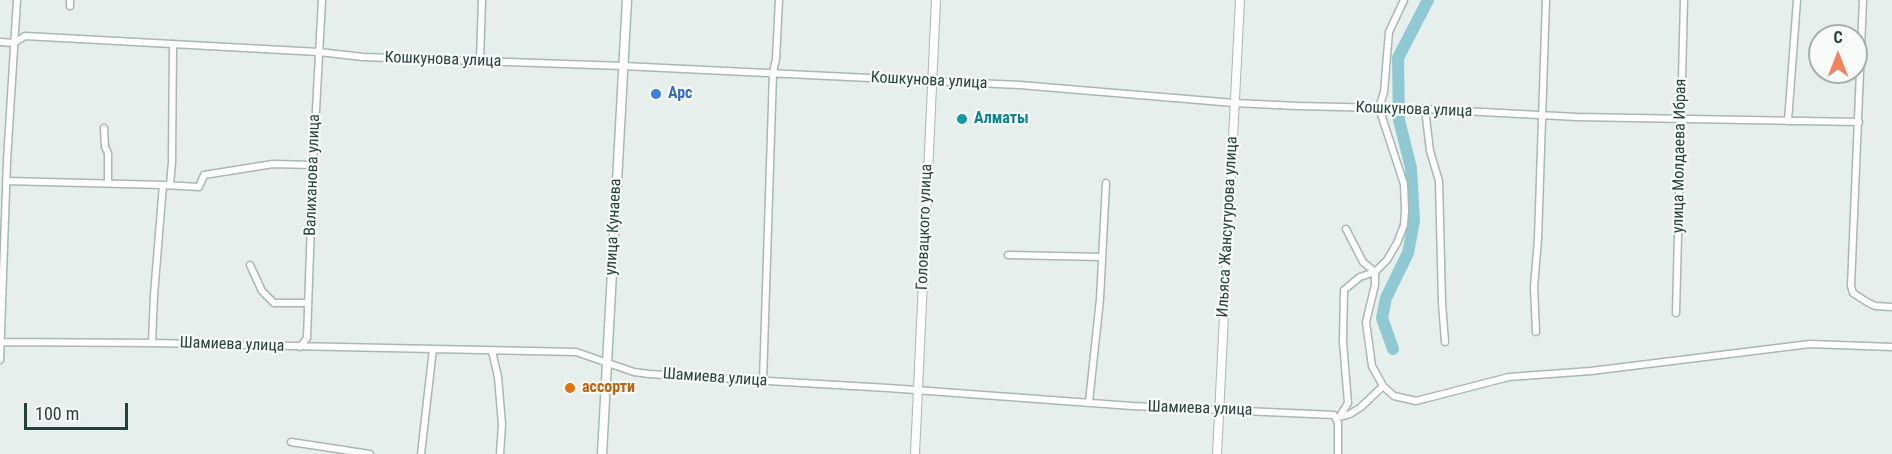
<!DOCTYPE html>
<html>
<head>
<meta charset="utf-8">
<style>
	body { margin:0 }
	#map { position:relative; width:1892px; height:454px; overflow:hidden; background:#e6efeb; font-family:"Roboto Condensed",sans-serif }
	canvas { display:block }
	.north { position:absolute; left:1808px; top:24px; width:60px; height:60px; box-sizing:border-box; background:#f7fbf9; border:2px solid #a3b1ad; border-radius:50%; rotate:0deg; font-size:16px; font-weight:700; line-height:24px; text-align:center; color:#24423a }
	.north::after { content:''; display:block; margin:auto; width:21px; height:27px; background:#f4845f; clip-path:polygon(50% 0,100% 100%,50% 72%,0 100%) }
	.scale { position:absolute; left:24px; top:403px; width:104px; height:27px; box-sizing:border-box; border:3px solid #24423a; border-top:0; padding-left:8px; font-size:18px; line-height:21px; white-space:nowrap; color:#24423a; -webkit-text-stroke:4px #f7fbf9; paint-order:stroke }
</style>
</head>
<body>
<div id="map">
<canvas width="1892" height="454"></canvas>
<div class="north">С</div>
<div class="scale">100 m</div>
</div>
<script>
const c = document.querySelector('canvas').getContext('2d');
c.lineJoin = 'round';
const shape = rows => new Path2D(rows.map(r => 'M' + r).join(''));
function trace(path, color, width, dash) { c.strokeStyle = color; c.lineWidth = width; c.lineCap = dash ? 'butt' : 'round'; c.setLineDash(dash || []); c.stroke(path); }
function label(font, color, halo, rows, align = 'center') {
  c.font = font + ' "Roboto Condensed",sans-serif'; c.lineWidth = 4.5; c.setLineDash([]); c.textBaseline = 'middle'; c.strokeStyle = halo; c.fillStyle = color; for (const [text, x, y, turn = 0] of rows) {
    c.save(); c.translate(x, y); c.rotate((+turn || 0) * Math.PI / 180); c.textAlign = isNaN(turn) ? turn : align; if (halo) c.strokeText(text, 0, 0); c.fillText(text, 0, 0); c.restore();
  }
}
const river = shape([
	[1393,349,1382,318,1386,298,1408,253,1414,221,1411,168,1399,120,1398,58,1428,0]
]);
const minor = shape([
	[1863,0,1851,286,1853,293,1867,302,1875,306,1892,307],
	[70,6,70,0],
	[0,42,14,43,25,36,319,52,363,57,623,66,931,81,1020,85,1234,103,1298,106,1425,109,1577,117,1859,122],
	[480,61,482,0],
	[1425,109,1430,151,1439,181,1442,303,1445,342],
	[1788,121,1797,0],
	[104,128,105,147,108,153,108,183],
	[6,181,163,185,154,295,152,343],
	[163,185,199,187,204,175,273,164,313,165],
	[170,185,172,162,173,44],
	[1346,229,1363,262,1375,272,1375,285,1366,322,1372,366,1383,386],
	[1008,255,1102,257],
	[250,265,262,291,274,303,308,303],
	[1676,313,1684,0],
	[1536,332,1534,287,1538,239,1546,0],
	[0,342,152,343,576,352,634,372,649,374,888,388,1132,406,1334,415,1338,423,1338,454],
	[300,347,307,338,313,165,322,0],
	[492,351,498,377,502,424,500,454],
	[0,360,7,161,17,0],
	[763,381,773,73,776,59,779,0],
	[1089,402,1100,299,1106,183],
	[1340,416,1348,403,1343,342,1344,290,1360,277,1375,272,1387,260,1397,243,1404,225,1405,211,1404,184,1379,108,1384,92,1389,32,1404,0],
	[1340,417,1350,414,1361,407,1383,386,1394,396,1416,401,1509,377,1591,371,1810,344,1892,347],
	[291,442,370,454],
	[421,454,433,349]
]);
const tertiary = shape([
	[915,454,936,0],
	[1217,454,1240,0]
]);
const secondary = shape([
	[602,454,627,0]
]);
const markers = [
	[656,94,6,"#3f7fe0"],
	[962,119,6,"#0f9aa8"],
	[570,388,6,"#e8710a"]
];
const streetNames = [
	["Кошкунова улица",443,60,2],
	["Кошкунова улица",929,81,3],
	["Кошкунова улица",1414,110,2],
	["улица Молдаева Ибрая",1680,156,-89],
	["Валиханова улица",313,175,-88],
	["улица Кунаева",614,227,-87],
	["Головацкого улица",925,227,-88],
	["Ильяса Жансугурова улица",1228,227,-87],
	["Шамиева улица",232,345,2],
	["Шамиева улица",715,378,4],
	["Шамиева улица",1200,409,2]
];
const shopNames = [
	["Арс",668,94]
];
const cultureNames = [
	["Алматы",974,119]
];
const foodNames = [
	["ассорти",582,388]
];
trace(river, '#8ec9d4', 12);
trace(minor, '#a8b8b2', 9);
trace(tertiary, '#a8b8b2', 10);
trace(secondary, '#a4bbb3', 11);
trace(minor, '#fff', 6);
trace(tertiary, '#fff', 8);
trace(secondary, '#fff', 8);
for (const [x, y, r, color] of markers) { const dot = new Path2D(); dot.arc(x, y, r, 0, 2 * Math.PI); c.fillStyle = color; c.fill(dot); trace(dot, '#f7fbf9', 2); }
label('16px', '#24423a', '#f7fbf9', streetNames);
label('bold 16px', '#366cbe', '#f7fbf9', shopNames, 'left');
label('bold 16px', '#0d838f', '#f7fbf9', cultureNames, 'left');
label('bold 16px', '#c56008', '#f7fbf9', foodNames, 'left');
</script>
</body>
</html>
